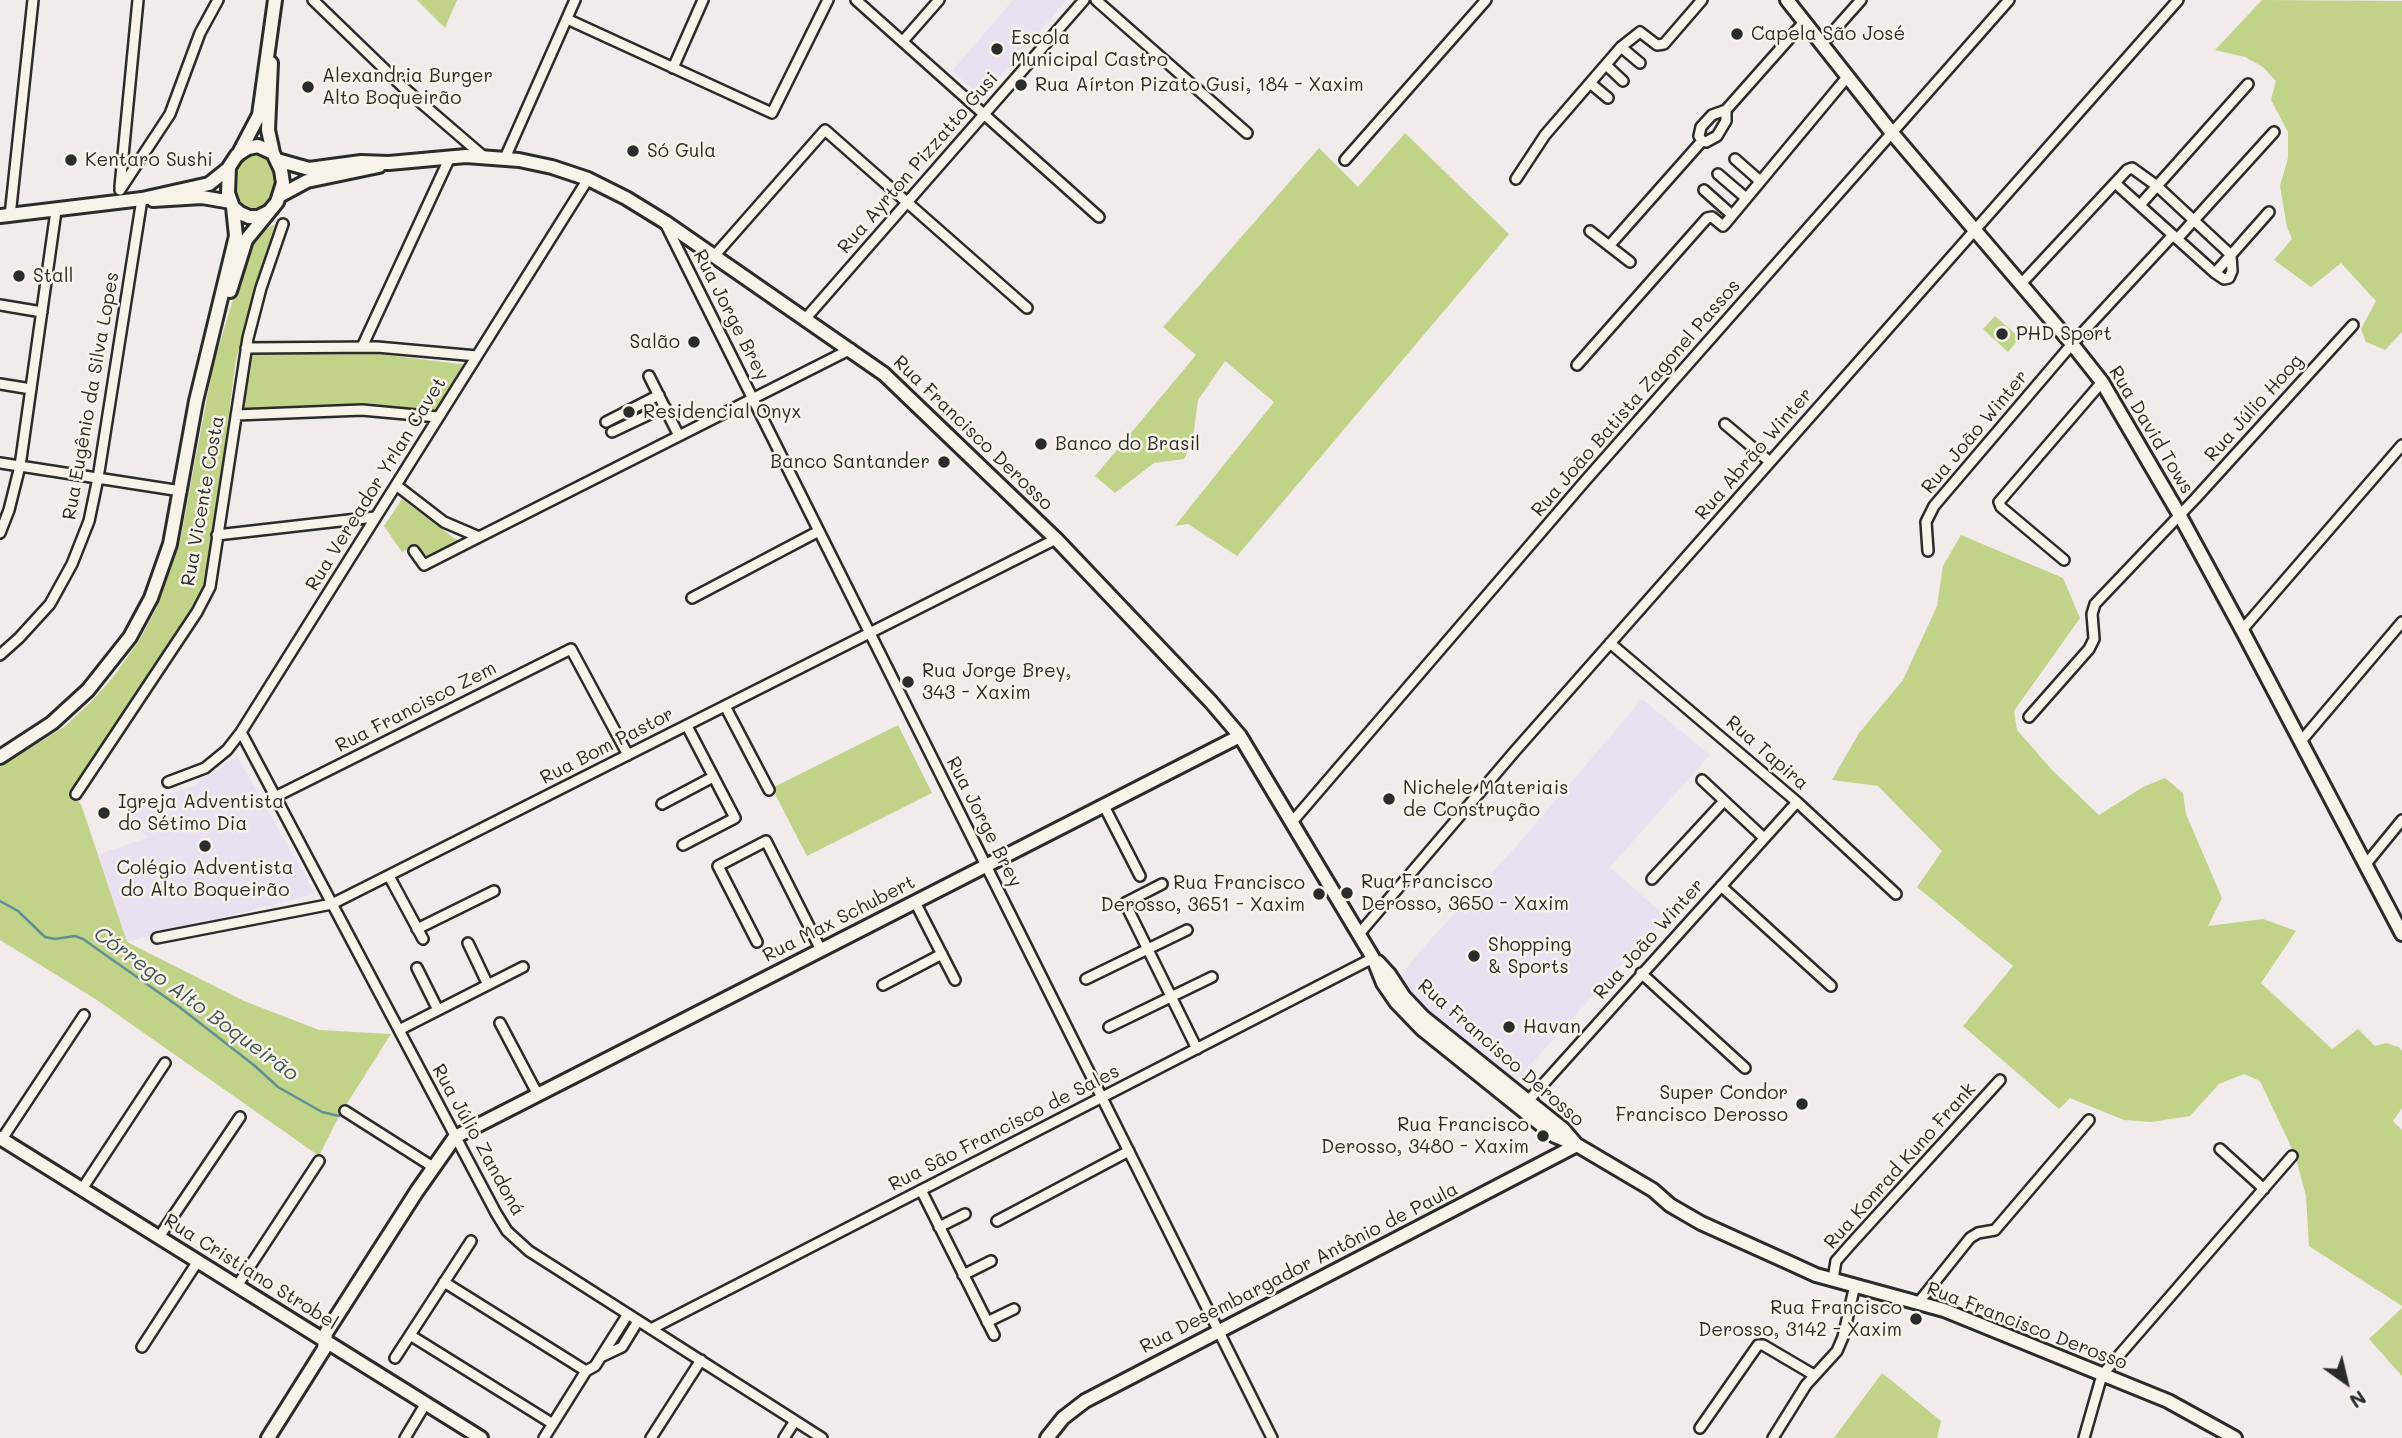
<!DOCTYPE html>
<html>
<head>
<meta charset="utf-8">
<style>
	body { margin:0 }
	#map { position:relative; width:2402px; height:1438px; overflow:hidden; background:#f1ebec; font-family:Mali,sans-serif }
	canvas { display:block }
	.north { position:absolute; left:2311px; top:1347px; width:70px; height:70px; -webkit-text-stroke:5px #f7f3e8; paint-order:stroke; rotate:146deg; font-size:19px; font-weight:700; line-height:28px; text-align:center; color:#2b2b2b }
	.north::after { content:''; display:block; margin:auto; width:24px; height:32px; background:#2b2b2b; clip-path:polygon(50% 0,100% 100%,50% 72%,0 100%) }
</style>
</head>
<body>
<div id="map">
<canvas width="2402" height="1438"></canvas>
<div class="north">N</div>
</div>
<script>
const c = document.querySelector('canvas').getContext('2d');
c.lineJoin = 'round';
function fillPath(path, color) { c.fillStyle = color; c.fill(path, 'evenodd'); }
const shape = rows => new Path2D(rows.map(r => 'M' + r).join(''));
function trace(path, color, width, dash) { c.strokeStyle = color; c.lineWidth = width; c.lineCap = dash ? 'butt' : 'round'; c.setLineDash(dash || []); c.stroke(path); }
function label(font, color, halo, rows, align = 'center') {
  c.font = font + ' Mali,sans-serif'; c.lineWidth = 5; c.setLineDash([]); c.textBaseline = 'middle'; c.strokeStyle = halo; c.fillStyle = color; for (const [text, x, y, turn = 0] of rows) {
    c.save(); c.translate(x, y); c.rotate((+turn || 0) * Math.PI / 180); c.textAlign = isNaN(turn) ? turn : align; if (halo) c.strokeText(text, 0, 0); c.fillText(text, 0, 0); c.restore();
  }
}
const built = shape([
	[1013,0,1067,0,982,97,952,71],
	[1642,699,1710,755,1610,867,1665,916,1512,1085,1421,1009,1396,981,1421,950,1519,843],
	[237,756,315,894,126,942,99,854,147,838,126,807,191,787]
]);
const green = shape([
	[417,0,457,0,445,28],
	[2262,0,2402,1,2402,332,2385,350,2366,342,2361,329,2376,301,2341,263,2311,287,2274,260,2292,239,2287,227,2280,186,2288,158,2288,132,2271,100,2276,81,2263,67,2245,57,2215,50],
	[1405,133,1509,234,1237,556,1188,524,1175,526,1274,402,1225,361,1198,400,1192,444,1184,459,1154,463,1115,493,1095,476,1196,355,1163,327,1319,148,1358,187],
	[253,152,262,153,274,164,276,172,277,191,268,206,253,212,240,207,232,192,233,173,237,162],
	[275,224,236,359,209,567,204,583,197,599,96,756,68,793,81,804,127,942,244,1001,319,1030,391,1034,339,1116,319,1156,97,1000,0,940,0,767,64,727,91,702,114,676,140,639,157,607,180,541,213,366,245,259,261,232],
	[1995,316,2020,338,2008,352,1983,329],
	[250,352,362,352,468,365,438,411,362,406,242,411],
	[402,499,458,541,427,556,416,545,402,552,384,526],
	[1961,535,2063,578,2080,618,2014,711,2017,730,2052,770,2099,815,2143,787,2165,778,2183,793,2186,814,2222,898,2208,926,2263,919,2296,931,2261,983,2332,1049,2358,1029,2375,1046,2386,1043,2399,1047,2402,1051,2402,1108,2393,1121,2402,1130,2402,1306,2309,1246,2306,1196,2295,1155,2260,1081,2244,1074,2219,1084,2190,1116,2151,1122,2124,1120,2070,1098,2059,1109,1963,1026,2013,966,1917,887,1942,851,1878,786,1832,780,1859,733,1903,680,1937,606,1943,566],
	[898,725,932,793,807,856,772,788],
	[2402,1308,2402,1376,2369,1339],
	[1882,1373,1941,1421,1937,1438,1834,1438]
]);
const stream = shape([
	[0,901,18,911,45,937,55,939,75,936,83,939,178,1006,255,1066,278,1087,322,1112,339,1116]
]);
const street = shape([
	[313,0,404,88,483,156],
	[856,0,1099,217],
	[1096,0,1247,133],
	[567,19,772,113,828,0],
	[903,41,939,0],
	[1822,44,1861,0],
	[1621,47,1640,63],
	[1606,65,1623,81],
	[673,68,703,0],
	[1590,83,1608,98],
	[1726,110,1804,22],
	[1726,110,1726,121,1717,136,1706,142,1702,141,1699,136,1701,127,1712,115,1726,110],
	[505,158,575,0],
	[1735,159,1760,181],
	[1345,160,1486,0],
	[1718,174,1746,198],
	[1516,179,1545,135,1621,47,1640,32,1657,45,1664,44,1702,0],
	[120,187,138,0],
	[120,190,170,114,200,33,218,0],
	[1704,190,1732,215],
	[2140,205,2248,84],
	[10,216,33,0],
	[666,225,1272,1438],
	[1590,231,1630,262],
	[2177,239,2274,132],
	[1609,246,1702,141],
	[715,255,825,130,1027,308],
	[2215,273,2269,212],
	[2020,285,2127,170,2132,168,2157,186,2231,255,2232,271,2229,278,2224,279,2215,273,2115,183],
	[0,305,42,312],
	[806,318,1084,0],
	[362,347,450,157],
	[246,348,377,347,477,356],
	[1577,365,1707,218,1712,217,1723,226,1725,224,1848,76],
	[649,376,679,436],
	[0,384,31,389],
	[236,415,362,410,438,417],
	[606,422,659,395],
	[1725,424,1770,462],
	[612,432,665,407],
	[0,463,181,491],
	[396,485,444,522,479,537,851,349],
	[0,533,9,510,20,466,56,211],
	[217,535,375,517],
	[414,551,424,565,479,537],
	[1928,551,1926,522,1934,506,2072,344,2173,235],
	[2064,560,2001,507,1999,502,2102,382],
	[692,598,819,531],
	[2242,630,2402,445],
	[1610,643,1797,802,1896,894],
	[0,655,19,638,50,604,72,564,89,521,98,478,142,199],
	[725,706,769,790],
	[2029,717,2089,649,2094,639,2092,614,2095,604,2195,499,2353,325],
	[241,732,496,1213,507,1231,529,1251,822,1438],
	[2302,740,2402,622],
	[1702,780,1764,838],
	[168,782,205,768,227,750,241,732,588,179],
	[76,794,197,612,210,587,248,338,261,288,283,224],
	[275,797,571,649,628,755],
	[662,804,713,777],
	[1104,806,1140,876],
	[1292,822,1585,481,2009,0],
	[683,845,735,818,687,726],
	[2366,864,2402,820],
	[389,876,423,939],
	[1652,879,1724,801],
	[1162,884,1125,903,1197,1049],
	[1721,886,1831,986],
	[915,902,955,980],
	[417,929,494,891],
	[1359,934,1515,751,2178,0],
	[157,938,332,904,1056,539],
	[757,942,718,866,766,841,821,950],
	[468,943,488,985],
	[417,968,438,1010],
	[1641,973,1745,1068],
	[1086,979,1187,930],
	[883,985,942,954],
	[500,1023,538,1095],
	[1109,1027,1212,977],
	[399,1030,523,967],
	[1528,1101,1797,802],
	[345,1111,433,1167],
	[2,1139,84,1015],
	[2220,1149,2264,1189],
	[82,1189,165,1063],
	[921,1190,994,1335],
	[997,1221,1129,1151],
	[939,1227,965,1214],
	[159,1237,240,1117],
	[963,1275,991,1261],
	[1833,1279,1836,1261,1850,1245,2000,1080],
	[444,1282,586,1371],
	[237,1286,319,1161],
	[1918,1303,1970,1238,1978,1233,1995,1230,2089,1120],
	[987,1322,1014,1309],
	[651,1329,1373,958],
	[410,1335,553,1424],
	[142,1347,198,1261],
	[603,1356,622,1347,638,1321],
	[395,1358,471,1241],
	[1700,1428,1758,1345,1763,1345,1814,1375],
	[405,1438,426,1403],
	[544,1438,586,1371,595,1366,628,1314],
	[651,1438,701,1360],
	[784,1438,795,1421],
	[1773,1438,1806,1385,1837,1351,1843,1337,1855,1285],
	[2084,1438,2102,1375,2292,1156]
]);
const secondary = shape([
	[1787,0,1892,133,2072,344,2102,382,2179,514,2242,630,2402,934],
	[271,63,268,130,273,153],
	[238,155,259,115,275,0],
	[277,160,309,169,361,162,389,163,466,156,519,160,552,167,588,179,626,198,665,222,884,374,1056,539,1211,702,1240,736,1373,958,1383,983,1396,1002,1422,1029,1555,1136,1577,1145,1653,1190,1670,1205,1701,1223,1792,1264,1816,1275,1944,1310,2168,1401,2235,1438],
	[281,195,307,181,379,166],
	[153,200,202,197,231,202],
	[0,216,142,199,209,184,229,168],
	[230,291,246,240,277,202,283,183,281,170,273,153,258,146,248,148,237,155,229,167,228,193,233,207,240,213,249,217,258,217,268,212],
	[0,757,52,723,88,690,130,637,151,598,170,544,196,401,236,236,233,207],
	[1378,962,1389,974,1404,997,1423,1017,1563,1129,1575,1143],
	[0,1138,481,1438],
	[268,1438,324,1349,326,1333,417,1191,455,1137,1240,736],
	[1047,1438,1063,1418,1085,1401,1577,1145]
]);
const markers = [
	[1737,34,7,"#2b2b2b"],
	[997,49,7,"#2b2b2b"],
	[1021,85,7,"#2b2b2b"],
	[308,87,7,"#2b2b2b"],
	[633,151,7,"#2b2b2b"],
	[71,160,7,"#2b2b2b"],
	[19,276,7,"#2b2b2b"],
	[2002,334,7,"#2b2b2b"],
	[694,342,7,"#2b2b2b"],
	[629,412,7,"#2b2b2b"],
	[1041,444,7,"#2b2b2b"],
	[944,462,7,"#2b2b2b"],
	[908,682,7,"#2b2b2b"],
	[1389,799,7,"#2b2b2b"],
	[104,813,7,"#2b2b2b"],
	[205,846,7,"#2b2b2b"],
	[1347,893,7,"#2b2b2b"],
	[1319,894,7,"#2b2b2b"],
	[1474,956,7,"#2b2b2b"],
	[1509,1027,7,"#2b2b2b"],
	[1802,1104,7,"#2b2b2b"],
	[1543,1136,7,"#2b2b2b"],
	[1916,1319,7,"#2b2b2b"]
];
const poiNames = [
	["Capela São José",1751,34],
	["Escola",1011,38],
	["Municipal Castro",1011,60],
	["Alexandria Burger",322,76],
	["Alto Boqueirão",322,98],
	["Rua Aírton Pizato Gusi, 184 - Xaxim",1035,85],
	["Só Gula",647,151],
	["Kentaro Sushi",85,160],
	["Stall",33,276],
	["PHD Sport",2016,334],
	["Salão",680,342,"right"],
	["Residencial Onyx",643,412],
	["Banco do Brasil",1055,444],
	["Banco Santander",930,462,"right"],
	["Rua Jorge Brey,",922,671],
	["343 - Xaxim",922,693],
	["Nichele Materiais",1403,788],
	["de Construção",1403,810],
	["Igreja Adventista",118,802],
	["do Sétimo Dia",118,824],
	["Colégio Adventista",205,868,"center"],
	["do Alto Boqueirão",205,890,"center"],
	["Rua Francisco",1361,882],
	["Derosso, 3650 - Xaxim",1361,904],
	["Rua Francisco",1305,883,"right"],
	["Derosso, 3651 - Xaxim",1305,905,"right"],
	["Shopping",1488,945],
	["& Sports",1488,967],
	["Havan",1523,1027],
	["Super Condor",1788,1093,"right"],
	["Francisco Derosso",1788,1115,"right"],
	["Rua Francisco",1529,1125,"right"],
	["Derosso, 3480 - Xaxim",1529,1147,"right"],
	["Rua Francisco",1902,1308,"right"],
	["Derosso, 3142 - Xaxim",1902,1330,"right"]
];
const streetNames = [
	["Rua Ayrton Pizzatto Gusi",918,163,-49],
	["Rua Jorge Brey",731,315,63],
	["Rua Eugênio da Silva Lopes",91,396,-80],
	["Rua João Batista Zagonel Passos",1636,398,-49],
	["Rua Júlio Hoog",2254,408,-48],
	["Rua David Tows",2151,430,59],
	["Rua João Winter",1975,432,-50],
	["Rua Francisco Derosso",973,433,44],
	["Rua Abrão Winter",1754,454,-49],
	["Rua Vereador Yrlan Cavet",376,484,-58],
	["Rua Vicente Costa",203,501,-80],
	["Rua Francisco Zem",416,707,-27],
	["Rua Bom Pastor",607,746,-27],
	["Rua Tapira",1767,753,41],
	["Rua Jorge Brey",984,822,63],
	["Rua Max Schubert",839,919,-27],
	["Rua João Winter",1649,939,-48],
	["Rua Francisco Derosso",1501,1053,41],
	["Rua São Francisco de Sales",1004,1128,-27],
	["Rua Júlio Zandoná",478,1140,61],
	["Rua Konrad Kuno Frank",1900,1166,-48],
	["Rua Desembargador Antônio de Paula",1299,1268,-27],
	["Rua Cristiano Strobel",251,1272,32],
	["Rua Francisco Derosso",2027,1326,21]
];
const waterNames = [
	["Córrego Alto Boqueirão",196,1004,36]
];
fillPath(built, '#e9e1f1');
fillPath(green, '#c1d388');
trace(stream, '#5f9093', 2.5);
trace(street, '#2b2b2b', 14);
trace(secondary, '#2b2b2b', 18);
trace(street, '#f7f3e8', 9);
trace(secondary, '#f7f3e8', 12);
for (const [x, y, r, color] of markers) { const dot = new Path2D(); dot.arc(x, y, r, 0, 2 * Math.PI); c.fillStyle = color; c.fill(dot); trace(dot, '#f7f3e8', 2.5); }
label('19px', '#2b2b2b', '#f7f3e8', poiNames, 'left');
label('19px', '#2b2b2b', '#f7f3e8', streetNames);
label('italic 21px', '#415556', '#f7f3e8', waterNames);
</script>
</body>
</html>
